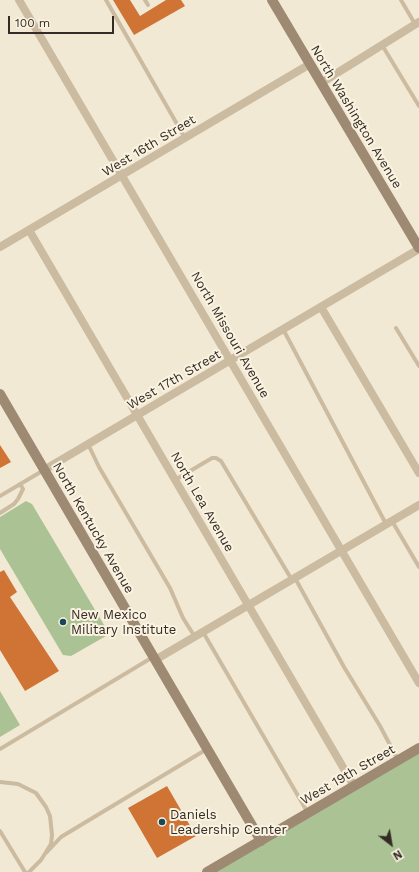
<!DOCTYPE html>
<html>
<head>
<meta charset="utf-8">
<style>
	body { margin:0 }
	#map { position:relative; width:419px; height:872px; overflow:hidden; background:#f2e9d5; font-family:"Work Sans",sans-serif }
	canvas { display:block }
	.north { position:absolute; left:371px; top:824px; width:40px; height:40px; -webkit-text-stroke:3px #faf3e1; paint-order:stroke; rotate:149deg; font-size:11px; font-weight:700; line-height:16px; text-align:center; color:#342c24 }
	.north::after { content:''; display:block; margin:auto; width:14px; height:18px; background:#342c24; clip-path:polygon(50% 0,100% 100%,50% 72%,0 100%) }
	.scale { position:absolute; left:8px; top:16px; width:106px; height:18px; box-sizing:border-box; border:2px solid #342c24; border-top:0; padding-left:5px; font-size:12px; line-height:14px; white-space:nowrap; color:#342c24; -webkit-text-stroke:3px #faf3e1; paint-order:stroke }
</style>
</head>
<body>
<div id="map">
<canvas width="419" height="872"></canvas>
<div class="north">N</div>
<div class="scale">100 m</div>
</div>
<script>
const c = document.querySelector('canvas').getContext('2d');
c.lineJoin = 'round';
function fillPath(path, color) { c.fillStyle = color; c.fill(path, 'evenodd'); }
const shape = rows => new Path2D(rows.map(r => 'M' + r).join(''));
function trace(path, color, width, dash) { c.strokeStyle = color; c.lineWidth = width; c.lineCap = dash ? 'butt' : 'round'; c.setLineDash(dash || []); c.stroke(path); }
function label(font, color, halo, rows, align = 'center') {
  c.font = font + ' "Work Sans",sans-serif'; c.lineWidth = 4; c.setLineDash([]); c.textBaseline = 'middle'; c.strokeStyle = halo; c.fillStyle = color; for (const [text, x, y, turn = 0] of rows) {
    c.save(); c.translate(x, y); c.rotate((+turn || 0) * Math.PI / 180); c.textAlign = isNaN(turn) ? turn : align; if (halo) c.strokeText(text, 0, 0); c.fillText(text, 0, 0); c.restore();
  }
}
const green = shape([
	[26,501,32,504,107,630,106,636,71,656,63,655,0,549,0,517],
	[0,691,20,725,0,737],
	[419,748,419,872,207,872]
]);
const building = shape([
	[113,0,130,0,140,16,166,0,181,0,185,6,134,35],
	[0,445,11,462,0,468],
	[4,570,17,592,10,597,59,671,25,691,0,650,0,572],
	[167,786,196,836,157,858,128,808]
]);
const lane = shape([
	[106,0,185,138],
	[145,0,148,5],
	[401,0,415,24],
	[382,45,419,106],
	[396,328,419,366],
	[283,329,386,524],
	[88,444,99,467,170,588,183,618,195,637],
	[175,480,212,458,216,458,221,461,292,580],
	[0,496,44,470],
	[0,513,14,504,18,499,23,489,20,484],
	[392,521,419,567],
	[295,578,344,667,380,726,398,760],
	[203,632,308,813],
	[0,749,153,657],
	[0,782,18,784,36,793,46,807,50,816,52,835,51,844,41,860,29,872],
	[0,831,25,872],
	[46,853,61,837,207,749]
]);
const street = shape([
	[19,0,419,683],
	[321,83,419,22],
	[29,230,354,786],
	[0,247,310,64],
	[321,307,419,473],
	[44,470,419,249],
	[155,660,419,505]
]);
const secondary = shape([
	[272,0,419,248],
	[0,394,261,841],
	[207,872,419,748]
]);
const markers = [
	[63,622,4,"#174958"],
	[162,822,4,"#174958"]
];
const streetNames = [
	["North Washington Avenue",356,117,59],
	["West 16th Street",149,146,-31],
	["North Missouri Avenue",230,335,60],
	["West 17th Street",174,380,-30],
	["North Lea Avenue",202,502,60],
	["North Kentucky Avenue",93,528,60],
	["West 19th Street",348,775,-30]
];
const poiNames = [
	["New Mexico",71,615],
	["Military Institute",71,630],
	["Daniels",170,815],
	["Leadership Center",170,830]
];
fillPath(green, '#abc294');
fillPath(building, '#d07436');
trace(lane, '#cbbba0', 4);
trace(street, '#cbbba0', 8);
trace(secondary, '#9e8972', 10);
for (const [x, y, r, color] of markers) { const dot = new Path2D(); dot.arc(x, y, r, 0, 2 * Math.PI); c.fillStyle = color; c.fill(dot); trace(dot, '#faf3e1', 1.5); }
label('13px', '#342c24', '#faf3e1', streetNames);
label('13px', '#342c24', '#faf3e1', poiNames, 'left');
</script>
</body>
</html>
